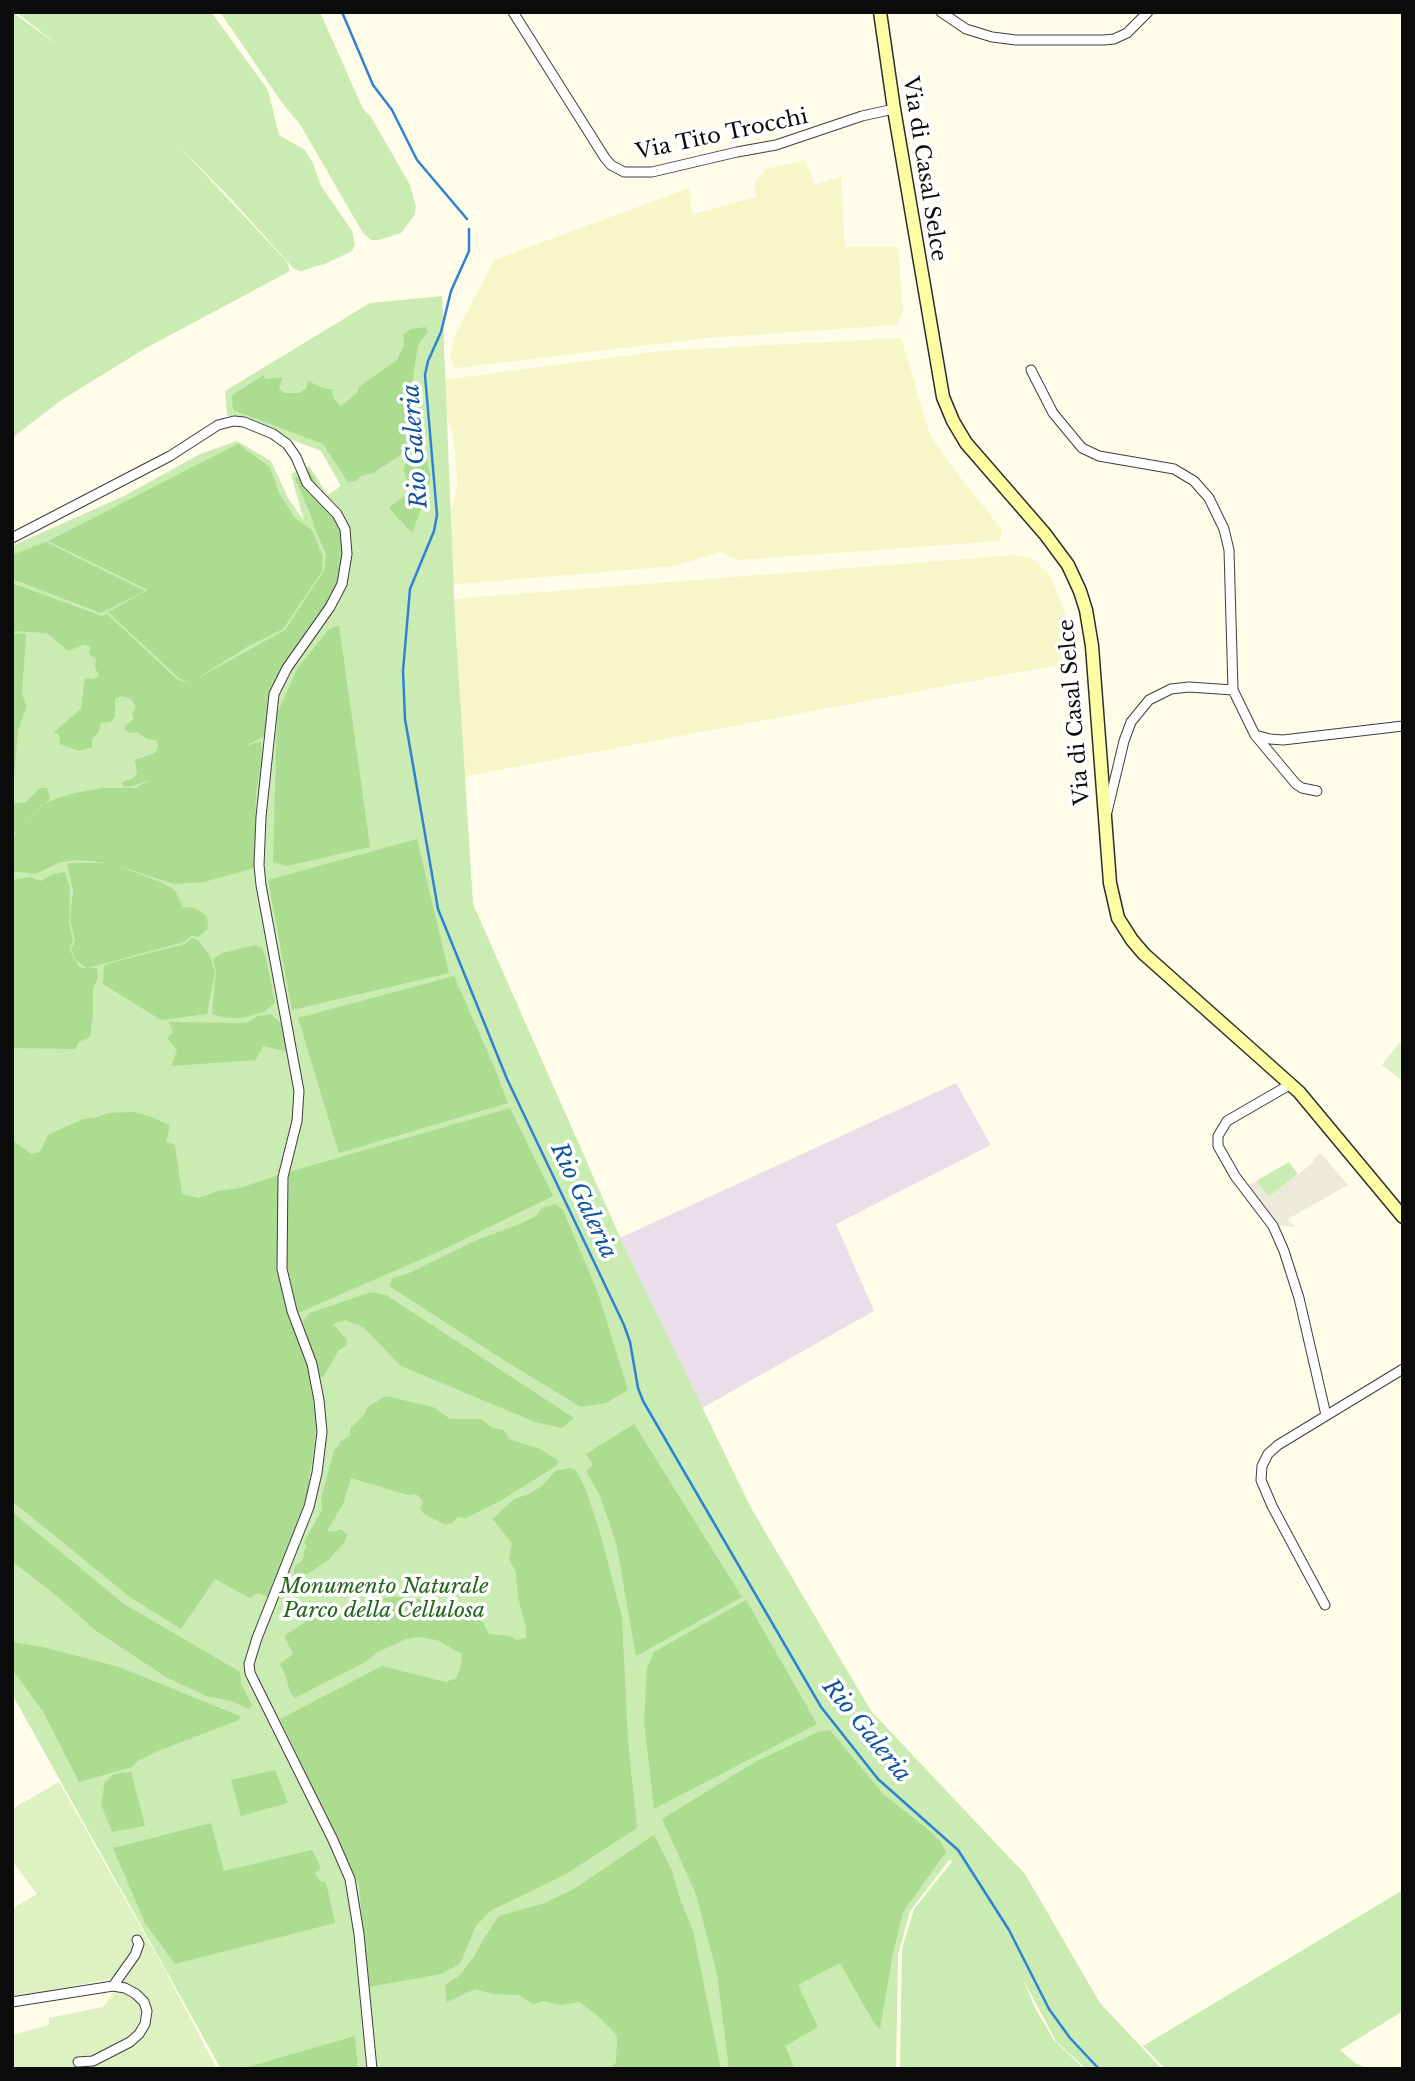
<!DOCTYPE html>
<html>
<head>
<meta charset="utf-8">
<style>
	body { margin:0 }
	#map { position:relative; width:1415px; height:2081px; overflow:hidden; background:#fffde9; font-family:"Libre Baskerville",serif }
	canvas { display:block }
	.frame { position:absolute; inset:0; border:14px solid #0b0b0b; pointer-events:none }
</style>
</head>
<body>
<div id="map">
<canvas width="1415" height="2081"></canvas>
<div class="frame"></div>
</div>
<script>
const c = document.querySelector('canvas').getContext('2d');
c.lineJoin = 'round';
function fillPath(path, color) { c.fillStyle = color; c.fill(path, 'evenodd'); }
const shape = rows => new Path2D(rows.map(r => 'M' + r).join(''));
function trace(path, color, width, dash) { c.strokeStyle = color; c.lineWidth = width; c.lineCap = dash ? 'butt' : 'round'; c.setLineDash(dash || []); c.stroke(path); }
function label(font, color, halo, rows, align = 'center') {
  c.font = font + ' "Libre Baskerville",serif'; c.lineWidth = 7; c.setLineDash([]); c.textBaseline = 'middle'; c.strokeStyle = halo; c.fillStyle = color; for (const [text, x, y, turn = 0] of rows) {
    c.save(); c.translate(x, y); c.rotate((+turn || 0) * Math.PI / 180); c.textAlign = isNaN(turn) ? turn : align; if (halo) c.strokeText(text, 0, 0); c.fillText(text, 0, 0); c.restore();
  }
}
const industrial = shape([
	[956,1083,991,1145,836,1224,874,1311,702,1408,620,1238]
]);
const farmland = shape([
	[805,160,815,185,841,176,845,247,898,247,903,312,896,325,707,338,455,368,450,356,454,338,494,260,689,188,692,214,756,197,755,183,765,169],
	[901,338,930,435,949,463,1002,530,999,541,739,560,720,552,675,566,436,586,438,557,458,485,453,436,440,395,442,380,662,351],
	[1016,555,1033,559,1050,575,1069,624,1068,663,446,780,427,601]
]);
const green = shape([
	[12,12,59,46,16,12,211,12,268,90,279,135,305,150,313,163,320,184,352,231,355,245,352,251,327,263,301,271,294,269,233,201,176,143,287,262,290,271,144,349,60,401,12,438],
	[220,12,320,12,363,109,371,117,410,185,416,207,414,216,401,233,379,240,371,240,363,233,301,126,283,104],
	[442,296,455,619,473,904,623,1244,751,1508,871,1711,1025,1874,1100,2003,1162,2069,1086,2069,1056,2041,1023,1979,1035,2008,1054,2040,1084,2069,900,2069,902,1949,914,1909,952,1862,950,1859,910,1911,898,1955,896,2069,221,2069,12,1694,12,546,124,496,200,454,237,441,271,461,288,498,304,521,291,474,309,466,328,495,341,486,321,451,227,415,225,391,370,303],
	[1289,1162,1298,1174,1269,1197,1256,1181],
	[1403,1890,1403,2011,1340,2050,1355,2063,1369,2069,1165,2069,1143,2046]
]);
const forest = shape([
	[426,327,428,332,418,345,413,377,416,411,412,440,401,455,373,473,361,476,356,481,348,482,323,444,233,410,232,395,264,375,265,379,283,377,279,388,284,393,299,393,306,389,308,381,325,389,332,389,333,398,341,406,357,393,359,387,397,360,404,345,403,335,411,329],
	[238,444,270,467,279,493,295,518,312,530,323,557,322,571,283,629,247,647,193,681,285,630,324,571,326,554,315,530,312,518,295,478,309,470,342,528,343,574,334,596,290,659,265,736,243,747,261,741,262,759,256,793,254,868,204,882,174,884,116,865,160,882,175,890,183,908,191,907,200,911,207,917,208,928,199,937,191,936,184,942,88,968,97,968,98,978,93,988,93,1014,90,1037,79,1042,75,1049,12,1048,12,880,29,877,41,881,53,874,65,872,70,887,69,924,73,941,69,949,79,967,88,969,76,960,71,949,75,942,70,919,73,892,67,863,107,863,80,860,60,862,36,874,12,871,12,841,17,831,12,835,12,802,14,804,26,802,40,788,47,788,50,799,41,805,19,829,43,804,58,798,75,793,102,788,135,788,152,779,133,786,124,787,121,783,133,778,137,773,135,760,155,753,158,746,156,740,147,739,137,732,130,733,125,730,125,726,134,719,132,714,136,706,131,699,122,696,115,699,115,716,111,722,101,723,99,731,92,739,92,747,79,751,60,744,59,734,54,732,81,709,85,678,93,679,99,676,95,667,96,659,89,654,90,647,85,644,68,651,47,633,12,631,12,583,102,616,107,614,178,680,191,683,180,679,108,612,148,590,48,541],
	[426,456,430,474,429,488,412,533,389,508,415,487,406,478,404,471,405,465],
	[46,542,145,591,101,613,12,579,12,555],
	[339,625,370,847,287,866,273,862,277,714,297,669,329,629],
	[12,633,26,634,22,695,27,706,18,730,12,797],
	[417,839,449,973,292,1010,268,880],
	[192,938,198,940,210,956,215,972,207,1014,161,1020,103,984,104,966,110,963,185,944],
	[255,945,262,948,266,958,275,1003,264,1012,242,1018,227,1018,212,1014,216,970,213,959,222,953],
	[454,976,492,1062,508,1103,339,1153,298,1018],
	[271,1014,283,1025,288,1052,263,1046,256,1060,171,1066,177,1050,167,1038,173,1032,169,1022,246,1023,258,1016],
	[510,1108,553,1196,442,1250,298,1313,287,1266,289,1172],
	[133,1112,149,1116,170,1125,166,1142,175,1145,182,1194,198,1198,218,1191,240,1188,279,1175,277,1225,281,1280,309,1365,318,1419,306,1500,270,1598,258,1593,250,1598,215,1579,181,1629,130,1597,12,1501,12,1140,31,1154,40,1152,48,1135,83,1119,95,1118,108,1113],
	[556,1204,563,1210,598,1293,628,1390,606,1403,581,1407,510,1364,389,1286,393,1278,409,1273,477,1240,520,1224,536,1216,542,1208],
	[371,1292,386,1295,574,1418,562,1428,535,1422,401,1366,363,1327,345,1320,333,1324,346,1339,347,1345,339,1350,323,1377,317,1376,304,1338,303,1321,310,1313],
	[386,1396,433,1407,450,1419,481,1419,491,1427,504,1430,509,1439,540,1449,559,1461,556,1466,500,1501,466,1518,458,1517,452,1523,444,1524,423,1513,420,1509,423,1501,416,1494,408,1495,351,1478,343,1504,327,1531,334,1532,341,1529,347,1535,344,1543,327,1561,304,1576,298,1577,294,1573,295,1566,303,1560,304,1550,307,1547,304,1542,322,1510,321,1499,334,1450,339,1446,340,1441,350,1436,350,1429,364,1415,368,1407],
	[634,1424,742,1597,636,1656,616,1542,600,1496,586,1471,593,1465,586,1454],
	[569,1468,576,1470,586,1490,601,1536,622,1617,628,1740,637,1828,566,1874,490,1911,476,1926,460,1964,441,1974,368,1987,359,1885,280,1719,382,1666,446,1682,456,1678,461,1666,462,1654,437,1640,419,1637,406,1639,376,1653,367,1661,295,1698,290,1692,286,1677,280,1664,293,1654,284,1636,313,1617,327,1620,362,1602,392,1597,413,1598,448,1605,476,1616,482,1621,489,1634,510,1636,517,1640,526,1638,526,1628,518,1597,516,1572,509,1559,512,1544,493,1519,514,1499,529,1494,542,1486,555,1471],
	[12,1512,124,1604,240,1672,241,1684,252,1705,249,1709,231,1701,206,1696,166,1677,95,1630,57,1596,12,1561],
	[746,1600,817,1724,654,1809,644,1721,647,1668,654,1652],
	[12,1642,43,1647,119,1667,240,1716,239,1720,158,1751,137,1761,132,1767,79,1782,44,1713,12,1669],
	[830,1730,883,1794,930,1831,941,1842,946,1852,903,1912,893,1953,880,2029,874,2023,840,1963,798,1985,818,2027,785,2046,795,2069,729,2069,717,1974,696,1894,662,1819,755,1762,818,1732],
	[275,1770,288,1803,241,1816,231,1780],
	[131,1772,145,1826,112,1832,101,1804,105,1782,114,1774],
	[211,1823,224,1871,312,1850,321,1868,315,1873,320,1881,326,1883,335,1923,175,1964,145,1923,113,1848],
	[654,1835,672,1871,680,1899,693,1931,721,2069,611,2069,616,2062,617,2035,595,2013,579,2002,560,2005,544,2001,533,2004,519,1995,493,1994,475,1989,447,2002,445,1985,459,1976,474,1957,484,1938,499,1916,545,1903,574,1889],
	[355,2036,358,2069,241,2069]
]);
const pitch = shape([
	[1400,1042,1403,1045,1403,1081,1382,1065],
	[59,1782,165,1970,217,2069,12,2069,12,2035,49,2025,49,2018,103,2007,120,1984,111,1979,12,1998,12,1909,37,1894,12,1861,12,1809]
]);
const plaza = shape([
	[1321,1153,1348,1185,1288,1219,1295,1227,1274,1225,1246,1186,1256,1181,1269,1197,1314,1162,1313,1159]
]);
const stream = shape([
	[342,12,373,85,392,110,417,160,467,219],
	[469,229,469,251,451,291,441,332,428,361,425,375,437,515,434,531,410,589,403,671,405,719,438,909,507,1079,624,1325,630,1342,638,1388,643,1401,821,1707,878,1779,958,1850,1009,1930,1049,2009,1070,2038,1099,2069]
]);
const street = shape([
	[513,12,605,158,611,165,624,172,652,172,737,152,776,145,862,116,894,109],
	[941,12,966,29,992,37,1016,40,1104,40,1114,39,1127,33,1148,12],
	[1031,370,1053,413,1082,448,1099,456,1174,469,1194,481,1209,498,1224,529,1229,550,1233,690],
	[12,538,170,456,218,425,234,421,244,422,273,434,287,444,296,457,307,483,337,514,345,529,347,554,342,584,330,607,287,668,274,694,261,817,259,865,261,885,299,1091,297,1121,283,1177,282,1269,292,1311,312,1364,319,1400,322,1432,317,1473,309,1507,257,1638,249,1664,250,1673,333,1840,350,1879,359,1934,372,2069],
	[1255,735,1296,784,1302,788,1317,791],
	[1107,812,1124,741,1131,722,1149,700,1171,689,1189,687,1233,690,1255,735,1270,739,1283,740,1403,726],
	[1291,1084,1227,1121,1218,1136,1218,1146,1235,1176,1273,1226,1284,1251,1299,1298,1326,1415],
	[1325,1605,1272,1506,1261,1480,1262,1466,1268,1454,1278,1445,1403,1369],
	[113,1986,135,1955,139,1944,137,1940],
	[12,2002,113,1986,125,1988,136,1994,144,2002,147,2011,145,2024,139,2034,130,2042,93,2061,78,2062]
]);
const secondary = shape([
	[880,12,894,109,943,397,953,421,966,443,1045,534,1068,565,1080,591,1086,610,1092,646,1110,883,1118,918,1132,940,1144,954,1299,1092,1403,1217]
]);
const streetNames = [
	["Via Tito Trocchi",722,135,-12],
	["Via di Casal Selce",924,169,81],
	["Via di Casal Selce",1075,712,-95]
];
const parkNames = [
	["Monumento Naturale",384,1587],
	["Parco della Cellulosa",384,1611]
];
const waterNames = [
	["Rio Galeria",416,446,-94],
	["Rio Galeria",583,1201,65],
	["Rio Galeria",866,1731,51]
];
fillPath(industrial, '#ebdeeb');
fillPath(farmland, '#f6f6c8');
fillPath(green, '#caebb1');
fillPath(forest, '#abdc90');
fillPath(pitch, '#ddf1c3');
fillPath(plaza, '#eeead9');
trace(stream, '#2e82d4', 2.5);
trace(street, '#3e3e3e', 11);
trace(secondary, '#2d2d2d', 15);
trace(street, '#fff', 9);
trace(secondary, '#fffda4', 12);
label('21px', '#0b0b0b', '#fff', streetNames);
label('italic 21px', '#226519', '#fff', parkNames);
label('italic 23px', '#0f54a2', '#fff', waterNames);
</script>
</body>
</html>
